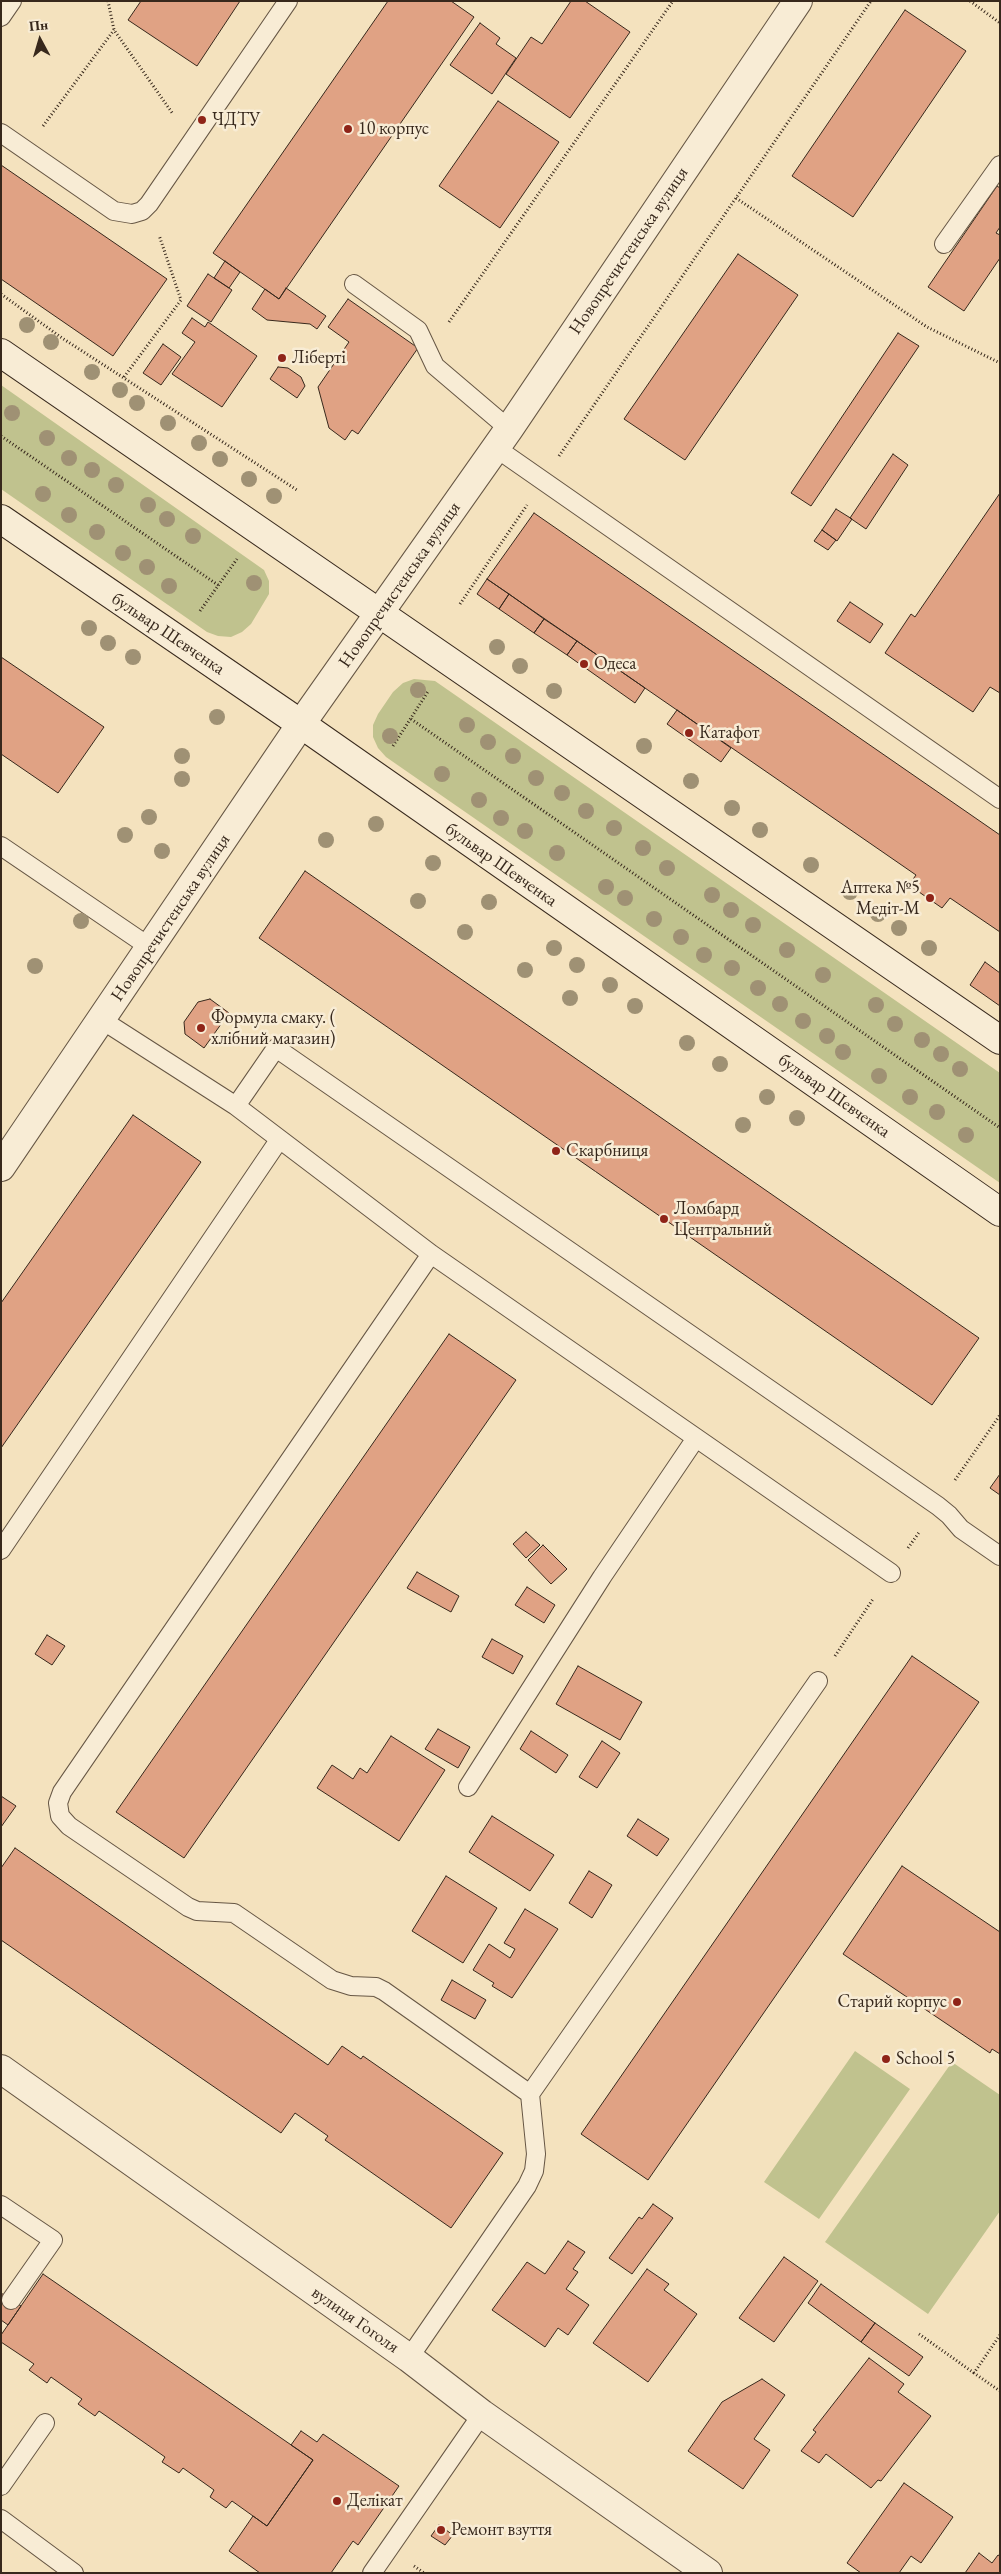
<!DOCTYPE html>
<html>
<head>
<meta charset="utf-8">
<style>
	body { margin:0 }
	#map { position:relative; width:1001px; height:2574px; overflow:hidden; background:#f4e2be; font-family:"EB Garamond",serif }
	canvas { display:block }
	.frame { position:absolute; inset:0; border:2px solid #37281c; pointer-events:none }
	.north { position:absolute; left:15px; top:15px; width:50px; height:50px; -webkit-text-stroke:4px #f8ecd5; paint-order:stroke; rotate:354deg; font-size:14px; font-weight:700; line-height:20px; text-align:center; color:#37281c }
	.north::after { content:''; display:block; margin:auto; width:18px; height:22px; background:#37281c; clip-path:polygon(50% 0,100% 100%,50% 72%,0 100%) }
</style>
</head>
<body>
<div id="map">
<canvas width="1001" height="2574"></canvas>
<div class="frame"></div>
<div class="north">Пн</div>
</div>
<script>
const c = document.querySelector('canvas').getContext('2d');
c.lineJoin = 'round';
function fillPath(path, color) { c.fillStyle = color; c.fill(path, 'evenodd'); }
const shape = rows => new Path2D(rows.map(r => 'M' + r).join(''));
function trace(path, color, width, dash) { c.strokeStyle = color; c.lineWidth = width; c.lineCap = dash ? 'butt' : 'round'; c.setLineDash(dash || []); c.stroke(path); }
function label(font, color, halo, rows, align = 'center') {
  c.font = font + ' "EB Garamond",serif'; c.lineWidth = 5; c.setLineDash([]); c.textBaseline = 'middle'; c.strokeStyle = halo; c.fillStyle = color; for (const [text, x, y, turn = 0] of rows) {
    c.save(); c.translate(x, y); c.rotate((+turn || 0) * Math.PI / 180); c.textAlign = isNaN(turn) ? turn : align; if (halo) c.strokeText(text, 0, 0); c.fillText(text, 0, 0); c.restore();
  }
}
const green = shape([
	[1,385,264,570,269,581,269,594,251,624,242,632,231,637,218,636,207,632,1,489],
	[414,679,435,681,1000,1073,1000,1183,386,757,378,748,373,737,373,725,378,714,393,692,403,683],
	[855,2051,910,2089,819,2219,764,2182],
	[952,2062,1000,2095,1000,2211,928,2314,825,2242]
]);
const building = shape([
	[141,1,240,1,197,66,128,20,141,1],
	[388,1,451,1,474,17,279,299,213,253,388,1],
	[571,1,585,1,630,32,570,118,506,74,531,37,542,44,571,1],
	[905,10,966,51,853,217,792,176,905,10],
	[480,23,500,38,496,44,516,58,492,94,450,65,480,23],
	[498,101,559,142,500,228,439,186,498,101],
	[1,165,167,279,113,356,1,279,1,165],
	[997,186,1000,188,1000,227,996,233,1000,235,1000,258,964,311,928,287,997,186],
	[738,254,798,295,685,460,624,419,738,254],
	[225,261,240,272,229,288,214,278,225,261],
	[208,274,232,290,211,322,187,306,208,274],
	[286,288,326,316,317,329,310,324,267,320,252,309,265,289,279,299,286,288],
	[348,299,418,348,358,434,352,430,345,440,329,428,318,387,349,342,328,327,348,299],
	[192,318,205,327,208,322,257,356,222,407,172,374,195,342,182,333,192,318],
	[898,333,919,346,811,506,791,493,898,333],
	[163,344,181,357,161,385,143,373,163,344],
	[278,367,288,368,301,377,305,386,297,398,270,379,278,367],
	[893,454,908,465,866,529,850,518,893,454],
	[1000,493,1000,693,990,687,973,712,885,653,911,614,915,617,1000,493],
	[836,509,852,519,837,541,822,530,836,509],
	[534,513,1000,835,1000,932,950,898,942,908,909,885,916,875,487,579,534,513],
	[822,530,836,540,828,550,814,541,822,530],
	[487,579,509,594,499,609,477,594,487,579],
	[509,594,544,619,534,633,499,609,509,594],
	[850,602,883,624,870,643,837,621,850,602],
	[544,619,577,641,567,655,534,633,544,619],
	[577,641,645,688,635,703,567,655,577,641],
	[1,657,104,727,58,793,1,754,1,657],
	[677,710,731,748,721,762,667,724,677,710],
	[305,871,979,1338,932,1405,259,938,305,871],
	[985,962,1000,973,1000,1006,970,985,985,962],
	[210,999,229,1013,204,1048,185,1034,184,1022,198,1002,210,999],
	[133,1115,201,1162,1,1448,1,1303,133,1115],
	[449,1334,516,1380,184,1858,116,1812,449,1334],
	[1000,1474,1000,1495,990,1488,1000,1474],
	[526,1532,540,1545,526,1558,513,1544,526,1532],
	[543,1545,567,1569,551,1584,528,1560,543,1545],
	[417,1572,459,1596,451,1612,407,1588,417,1572],
	[527,1587,555,1605,544,1623,515,1605,527,1587],
	[47,1635,65,1646,52,1665,35,1654,47,1635],
	[492,1639,523,1656,513,1674,482,1657,492,1639],
	[912,1656,979,1702,648,2180,581,2134,912,1656],
	[578,1666,642,1702,620,1740,556,1704,578,1666],
	[438,1729,470,1747,458,1768,425,1749,438,1729],
	[531,1731,568,1755,556,1773,520,1749,531,1731],
	[391,1736,445,1770,399,1841,317,1788,332,1765,353,1779,360,1768,367,1773,391,1736],
	[602,1741,620,1753,597,1788,579,1777,602,1741],
	[1,1796,16,1806,1,1827,1,1796],
	[492,1816,554,1855,530,1891,469,1852,492,1816],
	[638,1819,669,1839,657,1856,627,1836,638,1819],
	[15,1848,328,2065,342,2046,361,2059,363,2056,503,2153,451,2228,325,2140,328,2136,295,2113,281,2133,1,1940,1,1868,15,1848],
	[902,1866,1000,1932,1000,2054,992,2049,990,2053,843,1954,902,1866],
	[589,1871,612,1885,592,1918,569,1903,589,1871],
	[446,1876,497,1908,463,1963,412,1931,446,1876],
	[525,1909,558,1929,512,1998,492,1986,494,1983,473,1970,489,1944,510,1958,515,1949,504,1943,525,1909],
	[452,1980,486,2000,475,2019,441,2000,452,1980],
	[653,2204,673,2218,632,2274,609,2258,639,2217,642,2219,653,2204],
	[568,2241,585,2252,573,2269,578,2272,566,2289,589,2305,568,2335,558,2328,545,2347,492,2310,527,2262,545,2274,568,2241],
	[784,2257,818,2281,774,2342,739,2318,784,2257],
	[647,2269,669,2284,664,2290,697,2314,648,2382,593,2343,647,2269],
	[43,2274,313,2460,267,2526,232,2501,226,2508,210,2497,214,2490,183,2468,179,2473,162,2462,165,2457,99,2411,95,2416,78,2404,82,2399,51,2377,47,2383,29,2370,34,2364,1,2342,1,2335,43,2274],
	[821,2284,875,2323,861,2342,808,2303,821,2284],
	[1,2293,21,2306,8,2325,1,2320,1,2293],
	[875,2323,923,2357,909,2376,861,2342,875,2323],
	[869,2358,904,2384,898,2392,931,2416,881,2481,878,2480,871,2488,826,2454,819,2463,801,2451,816,2432,813,2430,869,2358],
	[762,2379,785,2395,754,2439,770,2450,743,2489,688,2451,722,2402,762,2379],
	[301,2431,317,2442,323,2434,399,2486,358,2545,353,2541,331,2573,260,2573,229,2551,253,2516,267,2526,313,2460,291,2445,301,2431],
	[904,2483,953,2517,921,2563,911,2556,899,2573,861,2573,847,2563,904,2483],
	[439,2525,453,2535,445,2545,431,2536,439,2525],
	[979,2553,992,2563,998,2555,1000,2556,1000,2573,965,2573,979,2553]
]);
const path = shape([
	[108,1,114,30,173,114],
	[970,1,1000,23],
	[43,126,114,30],
	[736,198,927,327,1000,363],
	[1,294,62,338,297,490],
	[449,322,673,1],
	[124,377,181,300,159,235],
	[1,436,218,585],
	[559,456,871,1],
	[460,604,527,505],
	[200,611,237,559],
	[411,719,1000,1128],
	[393,746,429,690],
	[955,1480,1000,1415],
	[908,1548,920,1531],
	[835,1656,873,1599],
	[919,2334,974,2373],
	[1000,2335,974,2373,1000,2391],
	[414,2566,424,2573]
]);
const service = shape([
	[1,17,12,1],
	[1,133,114,211,132,214,142,211,149,204,288,1],
	[944,244,1000,165],
	[354,284,418,330,435,366,509,429],
	[496,448,1000,799],
	[1,846,151,948],
	[102,1020,236,1106,276,1048,938,1506,949,1515,961,1529,1000,1556],
	[236,1106,431,1254,891,1573],
	[431,1254,62,1792,58,1803,60,1816,69,1826,188,1907,197,1911,234,1913,332,1980,351,1986,376,1987,384,1991,530,2094],
	[1,1550,279,1140],
	[468,1787,602,1577,696,1438],
	[1,2205,53,2240,11,2300],
	[409,2358,527,2186,534,2171,536,2154,530,2094,818,1681],
	[1,2486,45,2423],
	[1,2519,74,2573],
	[372,2573,482,2414]
]);
const minor = shape([
	[1,2069,409,2358,482,2414,708,2573]
]);
const tertiary = shape([
	[1,1167,301,724,509,429,798,1]
]);
const secondary = shape([
	[1,353,1000,1040],
	[1,519,301,724,1000,1212]
]);
const trees = [
	[27,325],
	[51,342],
	[92,372],
	[120,390],
	[137,403],
	[12,413],
	[168,423],
	[47,438],
	[199,443],
	[69,458],
	[220,459],
	[92,470],
	[249,479],
	[116,485],
	[43,494],
	[274,496],
	[148,505],
	[69,515],
	[167,519],
	[97,532],
	[193,536],
	[123,553],
	[147,567],
	[254,583],
	[169,586],
	[89,628],
	[108,643],
	[497,647],
	[133,657],
	[520,666],
	[418,690],
	[554,691],
	[217,717],
	[467,725],
	[390,736],
	[488,742],
	[644,746],
	[182,756],
	[513,756],
	[442,774],
	[536,778],
	[182,779],
	[691,781],
	[562,793],
	[479,800],
	[732,808],
	[586,811],
	[149,817],
	[501,818],
	[376,824],
	[614,828],
	[760,830],
	[525,831],
	[125,835],
	[326,840],
	[643,848],
	[162,851],
	[557,853],
	[433,863],
	[811,865],
	[667,868],
	[606,887],
	[850,892],
	[712,895],
	[625,898],
	[418,901],
	[489,902],
	[731,910],
	[878,914],
	[654,919],
	[81,921],
	[753,925],
	[899,928],
	[465,932],
	[681,937],
	[554,948],
	[929,948],
	[787,950],
	[704,955],
	[577,965],
	[35,966],
	[732,968],
	[525,970],
	[823,975],
	[610,985],
	[758,988],
	[570,998],
	[780,1004],
	[876,1005],
	[635,1006],
	[803,1021],
	[895,1024],
	[827,1036],
	[922,1040],
	[687,1043],
	[843,1052],
	[941,1054],
	[720,1064],
	[960,1069],
	[879,1076],
	[767,1097],
	[910,1097],
	[937,1112],
	[797,1118],
	[743,1125],
	[966,1135]
];
const markers = [
	[202,120,5,"#8f2418"],
	[348,129,5,"#8f2418"],
	[282,358,5,"#8f2418"],
	[584,664,5,"#8f2418"],
	[689,733,5,"#8f2418"],
	[930,898,5,"#8f2418"],
	[201,1028,5,"#8f2418"],
	[556,1151,5,"#8f2418"],
	[664,1219,5,"#8f2418"],
	[957,2002,5,"#8f2418"],
	[886,2059,5,"#8f2418"],
	[337,2501,5,"#8f2418"],
	[441,2530,5,"#8f2418"]
];
const poiNames = [
	["ЧДТУ",212,120],
	["10 корпус",358,129],
	["Ліберті",292,358],
	["Одеса",594,664],
	["Катафот",699,733],
	["Аптека №5",920,888,"right"],
	["Медіт-М",920,909,"right"],
	["Формула смаку. (",211,1018],
	["хлібний магазин)",211,1039],
	["Скарбниця",566,1151],
	["Ломбард",674,1209],
	["Центральний",674,1230],
	["Старий корпус",947,2002,"right"],
	["School 5",896,2059],
	["Делікат",347,2501],
	["Ремонт взуття",451,2530]
];
const streetNames = [
	["Новопречистенська вулиця",629,251,-56],
	["Новопречистенська вулиця",400,585,-55],
	["бульвар Шевченка",168,634,34],
	["бульвар Шевченка",501,865,35],
	["Новопречистенська вулиця",171,918,-56],
	["бульвар Шевченка",834,1096,35],
	["вулиця Гоголя",355,2320,35]
];
fillPath(green, '#c0c28e');
fillPath(building, '#e0a284');
trace(building, '#37281c', 1);
trace(service, '#665644', 20);
trace(minor, '#665644', 30);
trace(tertiary, '#665644', 30);
trace(secondary, '#37281c', 30);
trace(path, '#37281c', 3, [1, 2.5]);
trace(service, '#f8ecd5', 18);
trace(minor, '#f8ecd5', 28);
trace(tertiary, '#f8ecd5', 28);
trace(secondary, '#f8ecd5', 28);
c.fillStyle = '#9f9174';
for (const [x, y] of trees) { c.beginPath(); c.arc(x, y, 8, 0, 2 * Math.PI); c.fill(); }
for (const [x, y, r, color] of markers) { const dot = new Path2D(); dot.arc(x, y, r, 0, 2 * Math.PI); c.fillStyle = color; c.fill(dot); trace(dot, '#f8ecd5', 2); }
label('18px', '#37281c', '#f8ecd5', poiNames, 'left');
label('18px', '#37281c', '#f8ecd5', streetNames);
</script>
</body>
</html>
